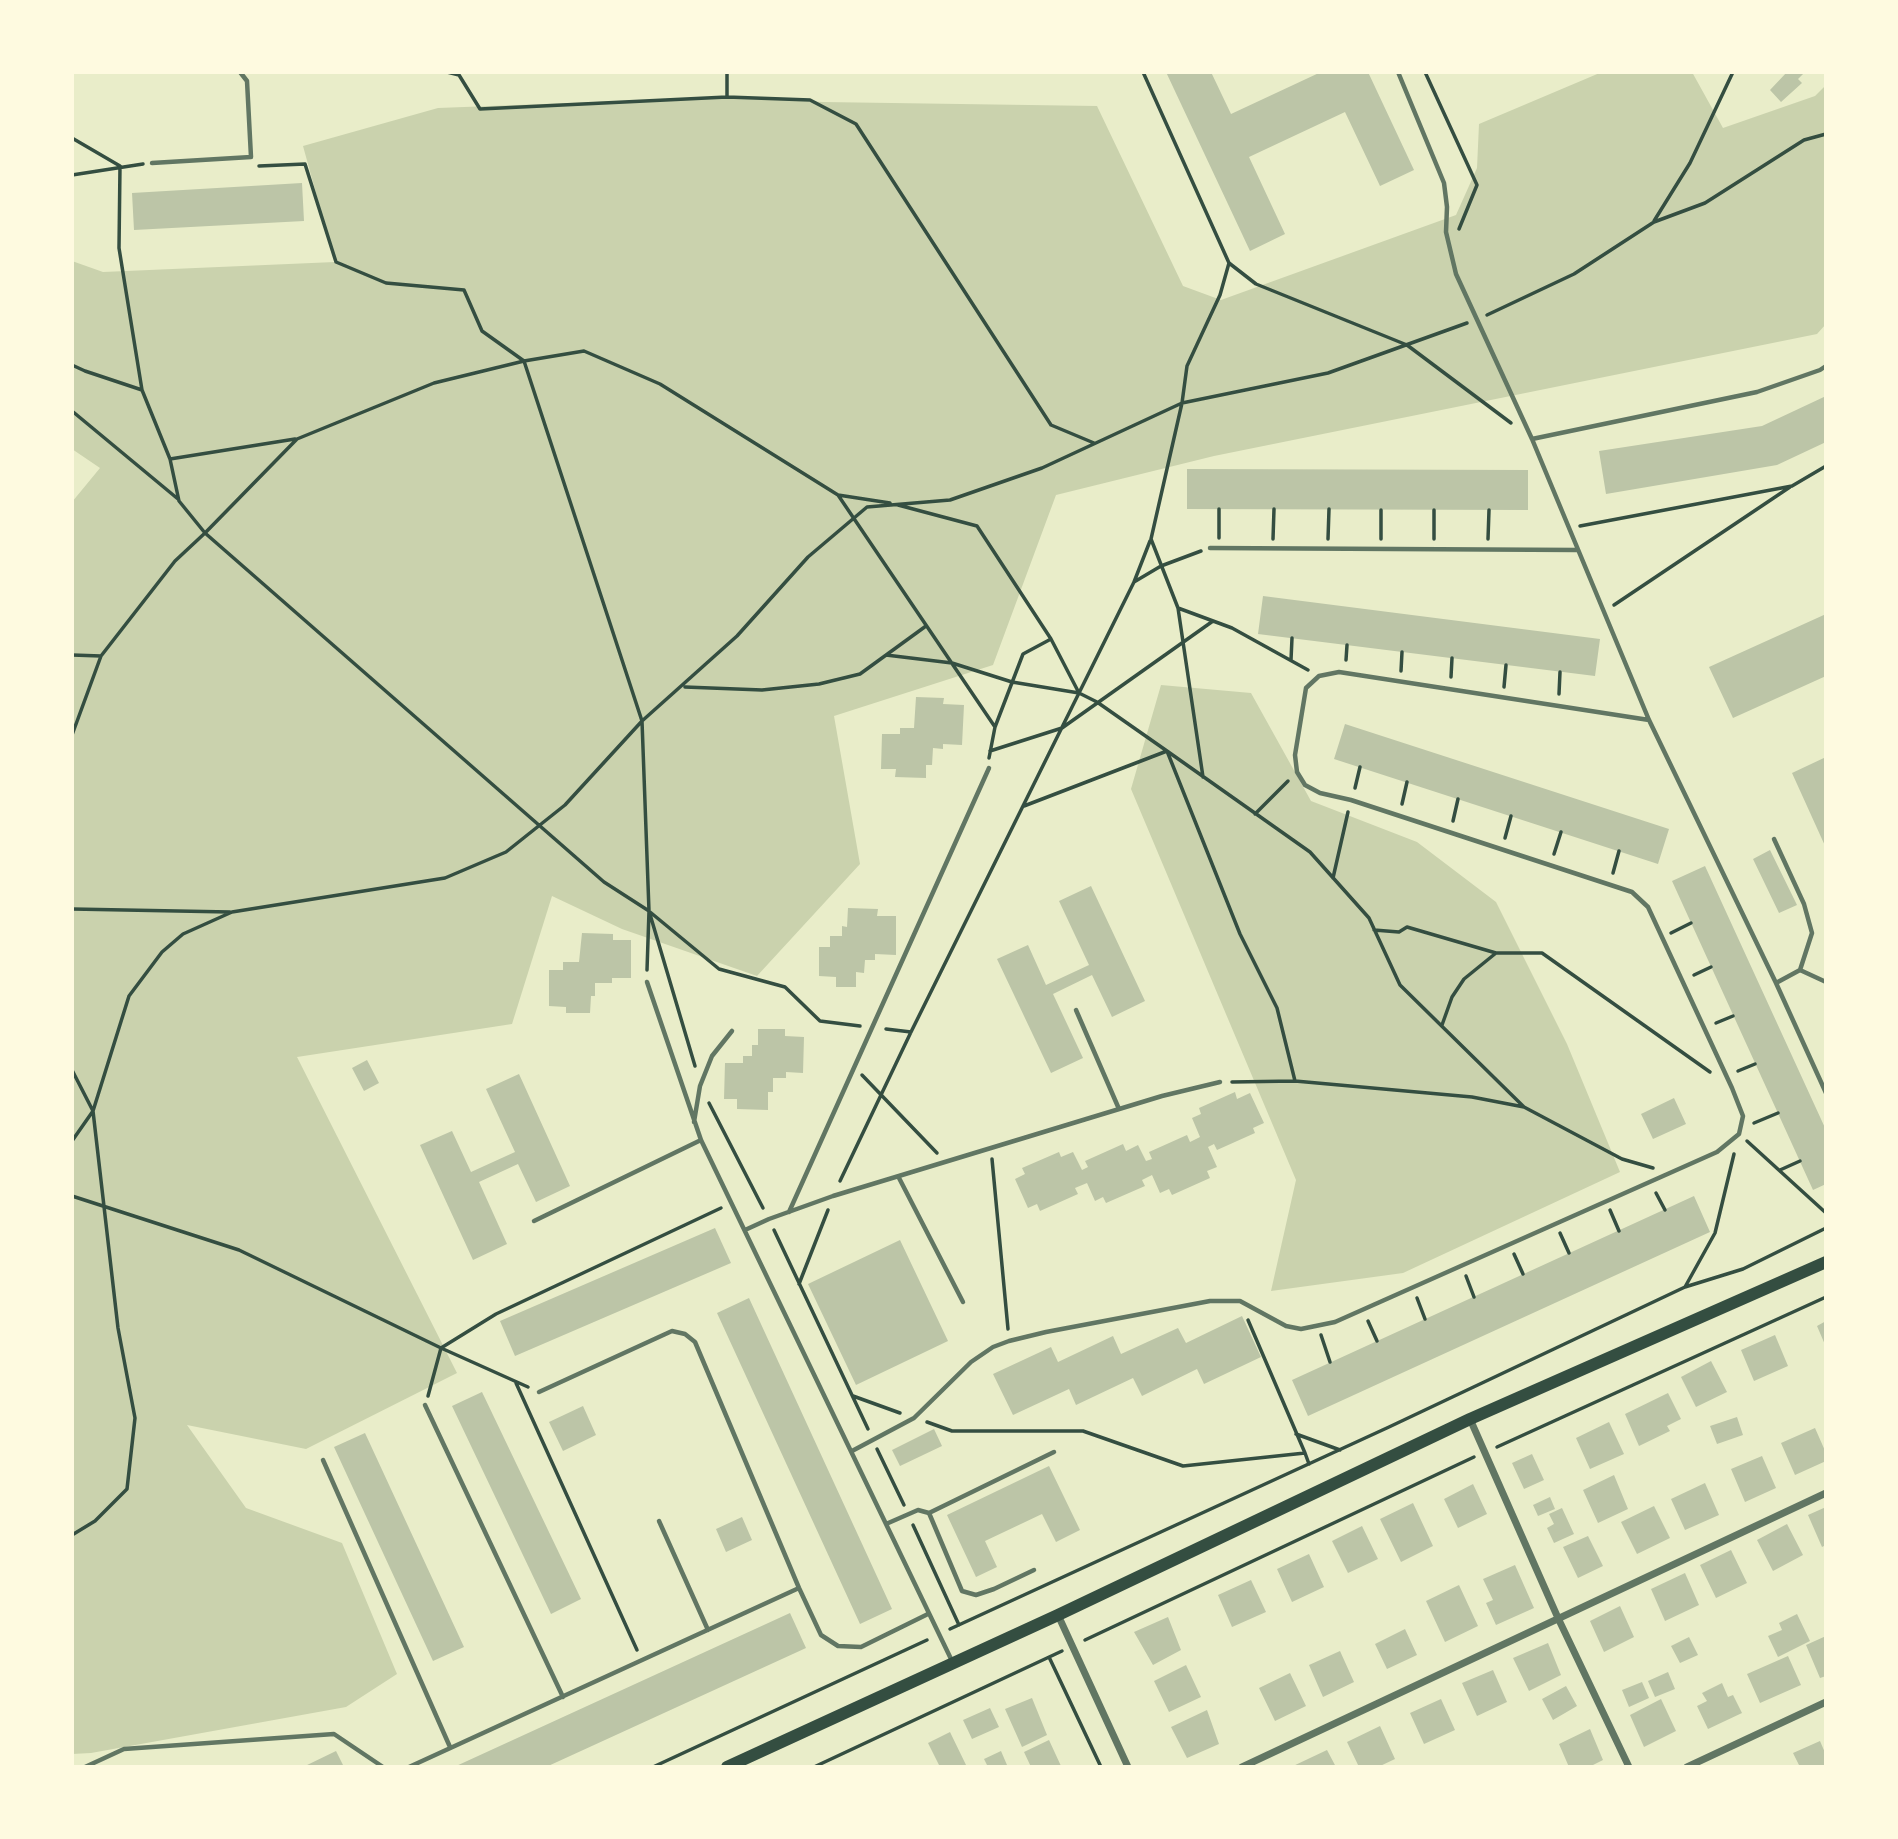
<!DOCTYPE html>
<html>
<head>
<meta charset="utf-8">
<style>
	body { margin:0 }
	#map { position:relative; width:1898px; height:1839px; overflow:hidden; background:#e9edc9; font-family:Spectral,serif }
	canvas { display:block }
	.frame { position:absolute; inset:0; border:74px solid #fefae0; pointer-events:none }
</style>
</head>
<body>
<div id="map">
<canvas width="1898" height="1839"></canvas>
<div class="frame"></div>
</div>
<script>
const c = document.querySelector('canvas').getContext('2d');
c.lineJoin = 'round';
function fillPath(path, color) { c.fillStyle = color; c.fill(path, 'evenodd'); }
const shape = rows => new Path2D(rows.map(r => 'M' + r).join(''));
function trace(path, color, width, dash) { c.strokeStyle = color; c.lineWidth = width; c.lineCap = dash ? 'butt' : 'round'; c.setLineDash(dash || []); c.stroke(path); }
const green = shape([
	[1602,72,1692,72,1723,128,1815,96,1826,85,1826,324,1817,334,1214,456,1056,495,993,665,834,716,860,864,757,976,622,929,552,896,512,1024,297,1057,457,1373,306,1449,187,1425,246,1508,342,1543,397,1674,346,1707,91,1753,72,1754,72,502,100,468,72,449,72,261,103,272,335,262,303,146,438,108,727,97,823,102,1097,106,1183,286,1221,300,1456,215,1477,168,1479,124],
	[1161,685,1251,693,1311,801,1417,842,1496,902,1567,1044,1620,1172,1403,1273,1271,1291,1296,1180,1131,789]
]);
const building = shape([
	[1166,72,1211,72,1231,114,1321,72,1368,72,1414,170,1380,186,1345,112,1249,157,1285,234,1250,251],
	[1787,72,1805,72,1798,79,1802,83,1781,102,1770,90],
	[302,183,304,221,134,230,132,193],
	[1826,396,1826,442,1777,465,1606,494,1599,451,1762,426],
	[1187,469,1528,470,1528,510,1187,509],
	[1263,596,1600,639,1595,676,1258,634],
	[1826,614,1826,676,1733,718,1709,667],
	[916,697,944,698,943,704,964,705,962,745,943,744,943,749,933,748,932,765,926,765,926,778,895,777,896,769,881,769,882,734,900,734,900,728,914,728],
	[1345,724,1669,829,1658,864,1334,759],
	[1826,757,1826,848,1792,773],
	[1770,850,1797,905,1779,913,1753,859],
	[1705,866,1826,1130,1826,1184,1813,1190,1672,881],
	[1091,886,1145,1001,1112,1017,1092,975,1053,994,1083,1058,1051,1073,997,959,1028,945,1046,985,1089,965,1059,901],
	[848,908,878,909,877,916,896,916,896,955,875,954,875,960,865,960,864,973,856,972,856,987,836,987,836,977,819,976,819,947,830,947,830,936,842,936,842,926,847,927],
	[582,933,613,934,613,940,631,940,631,978,612,978,612,983,595,983,595,996,591,996,590,1013,566,1013,566,1007,549,1006,549,970,563,970,563,962,579,962],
	[758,1029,785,1029,785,1036,804,1037,803,1073,786,1072,786,1078,773,1078,773,1092,768,1092,768,1110,737,1109,737,1099,724,1099,725,1063,743,1063,743,1056,752,1056,752,1045,758,1045],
	[367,1060,379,1083,364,1091,352,1068],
	[519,1074,570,1186,536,1202,518,1164,479,1182,507,1244,473,1260,420,1145,452,1131,471,1172,515,1152,486,1089],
	[1235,1092,1237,1099,1250,1093,1264,1123,1253,1128,1255,1133,1217,1150,1214,1144,1208,1147,1217,1167,1207,1171,1210,1178,1172,1195,1169,1189,1160,1193,1152,1175,1142,1180,1145,1186,1106,1203,1103,1197,1095,1201,1087,1183,1075,1188,1078,1194,1040,1211,1037,1204,1028,1208,1015,1179,1025,1174,1022,1168,1059,1152,1061,1157,1073,1152,1082,1170,1088,1167,1085,1161,1123,1144,1126,1151,1138,1145,1146,1161,1152,1159,1149,1152,1187,1135,1190,1142,1200,1137,1192,1118,1201,1114,1199,1108],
	[1674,1098,1686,1124,1653,1139,1641,1114],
	[1694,1196,1710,1232,1308,1416,1292,1380],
	[715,1228,731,1263,515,1356,500,1321],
	[900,1240,948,1341,856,1385,808,1284],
	[749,1298,892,1609,860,1624,717,1313],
	[1242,1316,1261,1357,1204,1384,1197,1369,1142,1396,1133,1378,1076,1405,1069,1389,1013,1415,993,1374,1051,1347,1058,1362,1113,1336,1121,1354,1178,1328,1186,1343],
	[1826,1321,1826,1347,1817,1326],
	[1775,1335,1788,1366,1754,1381,1741,1350],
	[1711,1361,1727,1392,1696,1407,1681,1377],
	[482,1392,581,1599,551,1614,452,1406],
	[1668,1393,1681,1419,1667,1426,1670,1431,1639,1446,1625,1414],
	[583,1406,596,1435,563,1451,549,1422],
	[1737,1417,1743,1435,1717,1444,1710,1426],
	[1609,1422,1624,1454,1590,1469,1576,1438],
	[1815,1428,1826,1453,1826,1461,1795,1475,1781,1443],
	[934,1429,942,1446,900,1466,892,1450],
	[365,1433,464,1647,433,1661,334,1447],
	[1532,1454,1544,1480,1524,1489,1512,1463],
	[1762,1456,1776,1488,1745,1502,1731,1469],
	[1049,1466,1080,1530,1056,1542,1042,1514,985,1541,997,1567,976,1577,947,1515],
	[1614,1475,1628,1509,1598,1523,1583,1490],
	[1705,1483,1719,1515,1685,1530,1671,1499],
	[1473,1484,1487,1514,1458,1528,1444,1499],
	[1550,1497,1555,1509,1538,1516,1533,1505],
	[1413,1503,1433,1546,1401,1562,1380,1519],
	[1654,1506,1670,1538,1637,1554,1621,1522],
	[1826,1507,1826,1545,1822,1547,1808,1515],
	[1562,1508,1574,1534,1554,1543,1547,1528,1554,1524,1549,1514],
	[742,1517,752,1540,726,1552,716,1529],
	[1787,1524,1803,1555,1773,1571,1757,1540],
	[1362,1526,1378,1559,1348,1573,1332,1541],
	[1588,1536,1603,1566,1578,1578,1563,1547],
	[1731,1550,1747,1583,1716,1598,1700,1565],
	[1309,1554,1324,1587,1292,1602,1277,1569],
	[1515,1565,1534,1608,1496,1625,1486,1603,1493,1600,1483,1579],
	[1685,1573,1699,1605,1665,1621,1651,1589],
	[1251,1580,1266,1612,1232,1627,1218,1595],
	[1459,1585,1478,1626,1445,1642,1426,1601],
	[1620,1606,1634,1637,1604,1652,1590,1621],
	[790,1613,806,1648,546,1767,454,1767],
	[1797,1614,1810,1641,1778,1657,1768,1636,1782,1630,1779,1623],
	[1168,1617,1181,1650,1153,1665,1134,1632],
	[1405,1629,1417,1655,1387,1669,1375,1644],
	[1826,1636,1826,1676,1820,1678,1806,1645],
	[1689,1637,1698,1655,1680,1663,1671,1646],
	[1548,1643,1561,1675,1529,1691,1513,1658],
	[1340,1651,1354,1682,1323,1697,1309,1665],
	[1788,1656,1801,1685,1760,1703,1747,1674],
	[1186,1665,1201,1697,1169,1712,1154,1681],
	[1493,1670,1507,1702,1477,1716,1462,1683],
	[1668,1672,1675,1689,1655,1697,1648,1681],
	[1290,1673,1306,1706,1275,1721,1259,1688],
	[1642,1682,1649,1698,1629,1707,1622,1690],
	[1722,1683,1728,1697,1733,1695,1742,1713,1708,1729,1697,1706,1707,1701,1702,1693],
	[1566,1686,1577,1706,1553,1720,1542,1699],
	[1032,1698,1047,1735,1022,1747,1005,1709],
	[1441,1699,1455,1730,1424,1744,1410,1713],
	[1661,1699,1676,1731,1644,1747,1630,1715],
	[990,1708,999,1727,972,1739,963,1720],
	[1207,1710,1219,1744,1187,1758,1171,1727],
	[1380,1726,1395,1759,1378,1767,1359,1767,1347,1742],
	[1590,1729,1603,1760,1589,1767,1569,1767,1559,1744],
	[950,1732,967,1767,940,1767,928,1743],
	[1049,1740,1061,1766,1031,1767,1024,1752],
	[1820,1741,1826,1755,1826,1767,1800,1767,1793,1753],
	[1327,1750,1336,1767,1291,1767],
	[336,1751,344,1767,303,1767],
	[1001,1751,1007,1765,1002,1767,988,1767,984,1759]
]);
const path = shape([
	[447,72,459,75,480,109,727,97],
	[727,72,727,97,810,100,856,124,1051,425,1094,443],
	[1143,72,1229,263,1220,295,1187,366,1182,403,1151,539,1178,608,1203,777],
	[1425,72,1477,185,1459,229],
	[72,138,120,166,119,248,142,390,170,459,179,501,205,533,604,882,649,911,647,970],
	[259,166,305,164,336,262,386,283,464,290,482,331,524,361,642,721,649,911,695,1066],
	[72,175,143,164],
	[1654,221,1690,163,1733,72],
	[1229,263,1256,284,1407,345,1511,423],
	[1487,315,1574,274,1654,222,1705,203,1804,140,1826,134],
	[72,365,85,371,142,390],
	[72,411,178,499],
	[170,459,295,439],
	[838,495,995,727],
	[898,505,977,526,1051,639,1079,693],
	[1381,510,1381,539],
	[1580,526,1792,486,1826,466],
	[1219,538,1219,509],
	[1273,539,1274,509],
	[1328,539,1329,509],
	[1434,539,1434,510],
	[1488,539,1489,510],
	[1134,582,1150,541],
	[1614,605,1790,487],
	[1178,608,1232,628,1308,670],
	[72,655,101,656],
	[886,655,952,663,1012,682,1079,693,1097,702,1167,751,1310,852,1369,918,1400,985,1524,1107],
	[1291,660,1292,638],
	[1346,660,1347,645],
	[1401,671,1402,652],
	[1451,677,1452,658],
	[685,687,762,690,819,684,860,674,926,626],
	[1504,687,1506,665],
	[1559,694,1560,672],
	[72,735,101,656,175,561,205,533,297,439,434,383,524,361,584,351,660,384,838,495,890,503],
	[990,751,1062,728,1213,621],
	[989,758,995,727,1023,654,1051,639],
	[1355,788,1360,767],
	[1402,804,1407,782],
	[1024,806,1167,751,1240,934,1277,1008,1295,1081],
	[1255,814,1288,781],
	[1453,821,1458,799],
	[1505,838,1511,816],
	[1554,854,1561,832],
	[1613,873,1619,851],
	[1333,878,1348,812],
	[72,909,230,912],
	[650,912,719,969,785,987,820,1021,860,1026],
	[1374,930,1399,932,1407,927,1496,953,1542,953,1710,1072],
	[1671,933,1691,923],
	[1694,975,1711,967],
	[1716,1023,1733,1016],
	[1442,1025,1452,997,1464,979,1496,953],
	[886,1029,911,1032],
	[72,1070,93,1111,118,1328,135,1418,127,1489,95,1521,72,1535],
	[1738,1071,1755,1064],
	[862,1075,937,1153],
	[1232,1082,1295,1081,1472,1097,1524,1107,1622,1159,1653,1168],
	[709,1103,763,1208],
	[1754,1123,1778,1113],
	[72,1141,93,1111,129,996,162,952,183,934,232,912,445,878,506,852,565,805,642,721,737,636,808,557,867,507,950,500,1042,468,1182,403,1328,373,1467,323],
	[1747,1141,1826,1213],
	[992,1159,1008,1329],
	[1780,1170,1800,1161],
	[840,1181,911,1032,1134,582,1161,566,1201,551],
	[1656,1193,1665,1210],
	[72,1196,239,1250,441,1348,528,1387],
	[1610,1210,1619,1231],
	[774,1230,868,1429],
	[1560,1233,1569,1253],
	[1514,1254,1523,1274],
	[1466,1276,1474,1297],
	[799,1284,828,1210],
	[1685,1287,1715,1233,1734,1154],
	[1417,1298,1425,1319],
	[1248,1320,1305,1453],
	[1368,1321,1377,1341],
	[1321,1335,1330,1362],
	[516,1383,637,1650],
	[428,1396,441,1348,496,1314,721,1208],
	[853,1396,900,1413],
	[927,1422,952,1431,1083,1431,1183,1466,1305,1453,1309,1464],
	[1296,1434,1340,1450],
	[1497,1447,1826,1297],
	[877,1449,904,1505],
	[913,1525,959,1625],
	[950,1629,1389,1427,1685,1287,1743,1269,1826,1228],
	[1085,1640,1474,1457],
	[1049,1657,1101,1767],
	[653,1767,927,1640],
	[814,1767,1062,1651]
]);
const service = shape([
	[1398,72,1444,183,1447,207,1446,232,1456,274,1532,439,1649,720,1776,983,1826,1093],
	[152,163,251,157,247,81,240,72],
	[1532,439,1757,392,1820,370,1826,366],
	[1210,548,1577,550],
	[1774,839,1804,904,1812,933,1800,970],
	[647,982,701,1140,952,1661],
	[1776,983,1800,970,1826,982],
	[1076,1010,1119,1109],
	[694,1122,700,1086,712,1056,732,1031],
	[898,1176,963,1302],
	[789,1212,989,768],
	[534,1221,701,1140],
	[745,1230,769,1219,833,1196,1162,1096,1220,1082],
	[539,1392,672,1331,685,1334,695,1342,799,1588,821,1635,838,1646,861,1647,928,1614],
	[425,1405,563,1697],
	[852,1451,914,1418,971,1362,993,1347,1009,1341,1046,1332,1210,1301,1240,1301,1286,1326,1301,1329,1335,1322,1717,1152,1739,1134,1743,1116,1732,1088,1648,907,1632,892,1351,800,1320,793,1305,785,1297,772,1295,755,1306,688,1319,676,1339,672,1649,720],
	[323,1460,450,1747],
	[929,1513,1054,1452],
	[659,1521,708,1630],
	[886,1524,918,1510,929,1513,962,1591,976,1595,994,1589,1034,1570],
	[85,1767,124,1749,334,1734,383,1767],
	[409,1767,799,1588]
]);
const minor = shape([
	[1470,1419,1558,1618,1629,1767],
	[1058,1615,1128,1767],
	[1242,1767,1826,1493],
	[1687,1767,1826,1702]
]);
const secondary = shape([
	[727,1767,1058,1615,1470,1419,1826,1262]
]);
fillPath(green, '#cad2ad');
fillPath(building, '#bcc5a7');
trace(path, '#344e41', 3.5);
trace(service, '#617663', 4.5);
trace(minor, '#617663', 7);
trace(secondary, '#344e41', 12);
</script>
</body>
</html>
